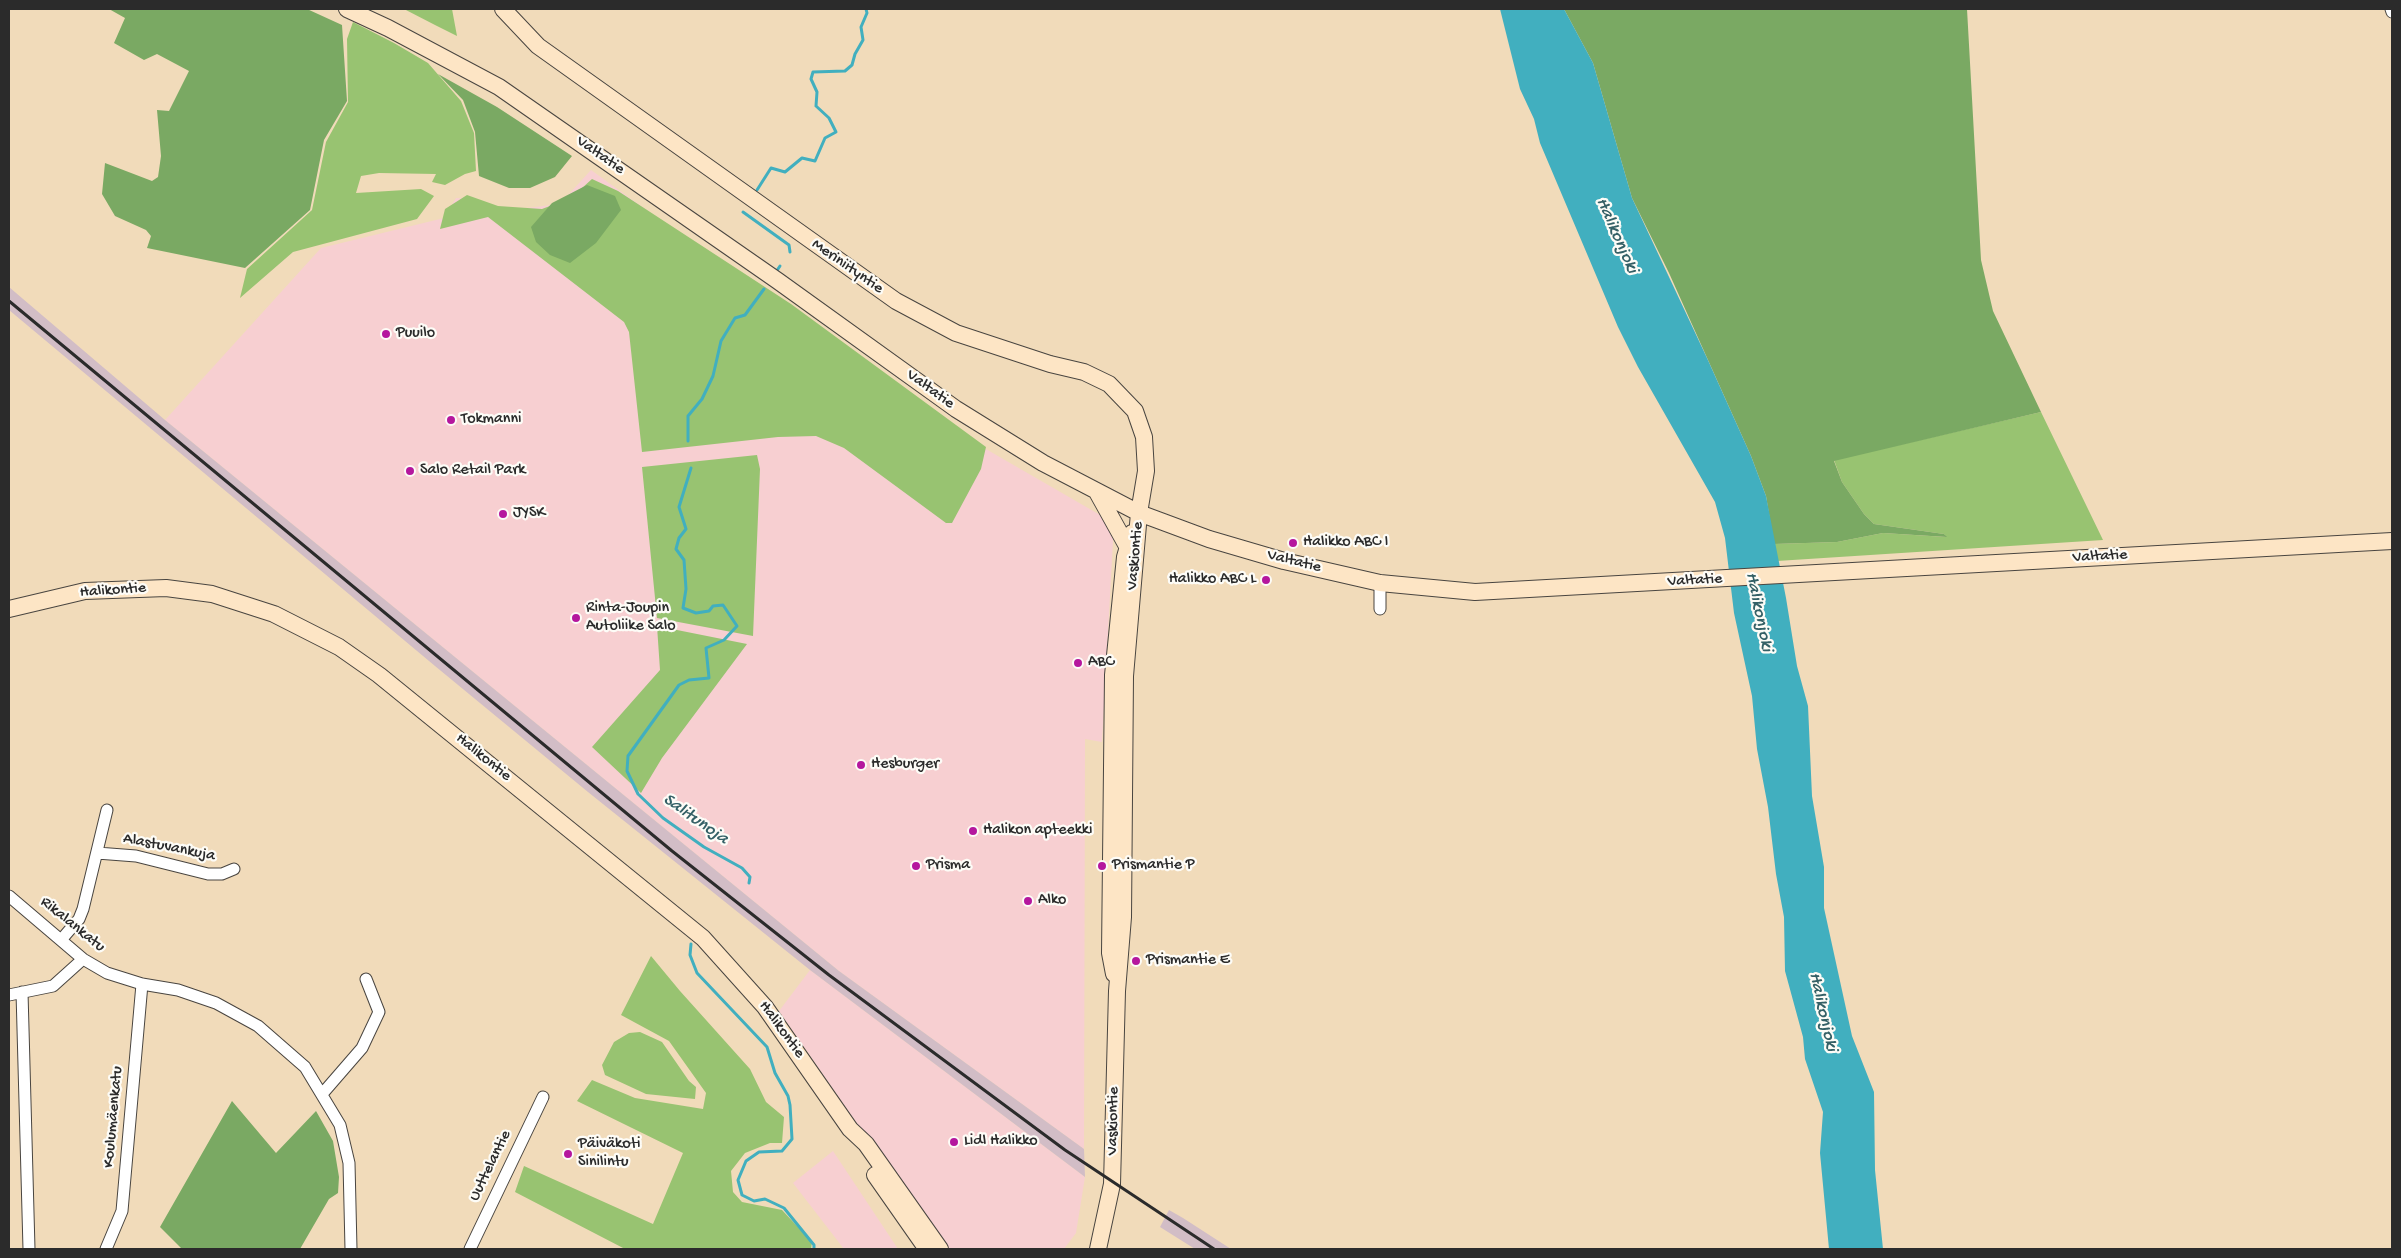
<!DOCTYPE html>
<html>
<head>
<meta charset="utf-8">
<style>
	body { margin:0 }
	#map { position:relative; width:2401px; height:1258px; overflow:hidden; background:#f1dbba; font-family:"Gochi Hand",sans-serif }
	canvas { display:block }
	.frame { position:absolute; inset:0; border:10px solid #2b2b2b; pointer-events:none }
</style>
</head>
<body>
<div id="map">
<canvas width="2401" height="1258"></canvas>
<div class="frame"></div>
</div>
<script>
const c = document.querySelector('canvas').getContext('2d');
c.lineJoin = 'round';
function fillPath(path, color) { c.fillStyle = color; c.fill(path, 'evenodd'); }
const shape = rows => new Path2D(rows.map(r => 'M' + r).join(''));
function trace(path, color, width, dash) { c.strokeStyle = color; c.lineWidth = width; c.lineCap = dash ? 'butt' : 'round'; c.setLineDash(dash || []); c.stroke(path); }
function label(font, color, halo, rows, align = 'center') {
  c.font = font + ' "Gochi Hand",sans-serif'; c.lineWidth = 4.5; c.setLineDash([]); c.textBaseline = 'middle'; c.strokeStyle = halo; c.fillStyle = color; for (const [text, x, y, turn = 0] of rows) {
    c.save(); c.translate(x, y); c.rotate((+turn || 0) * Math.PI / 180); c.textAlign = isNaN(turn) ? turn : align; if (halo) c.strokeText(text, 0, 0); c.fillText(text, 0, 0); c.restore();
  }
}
const built = shape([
	[591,170,946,426,1114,523,1102,742,1085,739,1084,1149,839,971,165,420,321,248,444,218,456,198,477,199,501,211,560,204],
	[810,970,1085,1177,1076,1233,1064,1249,944,1249,779,1011],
	[833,1151,898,1249,844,1249,793,1183]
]);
const industrial = shape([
	[9,287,165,420,839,971,1084,1149,1085,1177,810,970,588,792,435,666,9,310],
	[1169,1210,1183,1218,1231,1249,1195,1249,1160,1227]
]);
const green = shape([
	[404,9,452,9,457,36,435,25],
	[353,22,394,43,428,63,461,101,474,133,476,171,465,174,445,185,432,182,436,174,379,173,361,176,356,193,421,189,434,196,417,219,293,252,240,298,247,269,312,210,326,142,348,102,347,39],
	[592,179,618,191,791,304,986,447,981,469,952,523,946,523,844,448,816,436,778,437,642,452,629,332,624,322,488,217,440,229,445,209,467,195,498,206,542,209,571,198],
	[2041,412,2103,540,1777,561,1774,544,1837,542,1883,533,1946,537,1944,534,1874,524,1864,514,1842,482,1834,460],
	[757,455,760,469,753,636,657,618,642,467],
	[657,626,747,644,662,758,641,793,592,747,660,670],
	[651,956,680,991,750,1069,766,1102,784,1117,782,1143,770,1143,745,1153,731,1171,733,1192,742,1202,782,1210,812,1242,811,1249,625,1249,515,1192,524,1166,653,1224,683,1153,577,1101,592,1080,635,1098,703,1109,706,1093,669,1041,621,1015],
	[640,1032,662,1042,689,1081,696,1087,695,1099,646,1094,605,1075,602,1065,614,1042,629,1033]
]);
const forest = shape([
	[109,9,307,9,342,25,347,101,324,140,310,210,245,268,147,248,151,236,146,230,115,216,102,194,105,163,152,181,158,177,161,156,157,110,169,111,189,71,157,54,144,60,114,43,125,18],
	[1564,9,1967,9,1981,260,1993,311,2041,412,1834,461,1842,482,1864,514,1874,524,1944,534,1947,537,1883,533,1837,542,1774,544,1766,496,1751,456,1669,273,1632,198,1593,63],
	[438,74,497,107,572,156,555,177,530,188,509,188,479,176,475,132,463,100],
	[587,185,615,196,621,210,596,243,570,263,550,255,536,242,531,227,552,203],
	[232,1101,276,1153,316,1111,333,1141,339,1177,338,1193,329,1199,300,1249,182,1249,160,1227]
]);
const water = shape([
	[1500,9,1564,9,1593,63,1632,198,1707,358,1751,456,1766,496,1786,598,1797,666,1808,706,1812,796,1824,867,1824,908,1852,1036,1874,1092,1875,1170,1883,1249,1829,1249,1820,1153,1823,1112,1805,1059,1803,1037,1785,971,1784,917,1776,874,1768,807,1757,749,1752,696,1734,613,1725,538,1715,502,1638,367,1618,327,1540,143,1534,119,1520,89]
]);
const stream = shape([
	[757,190,771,168,785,172,802,158,815,161,825,138,836,132,829,118,816,106,817,92,811,79,813,72,845,71,852,65,855,54,863,40,861,27,867,13,866,9],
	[743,212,789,245,790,252],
	[776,272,780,266],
	[688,441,688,416,702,399,713,376,721,341,735,318,745,315,764,289],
	[691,468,679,507,686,529,679,538,676,549,684,560,686,589,683,608,696,613,709,611,713,606,723,605,737,626,724,640,706,648,709,678,689,680,679,685,628,756,627,771,638,794,663,818,704,847,742,868,750,877,749,883],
	[691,944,690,955,697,973,767,1047,775,1073,788,1096,790,1105,792,1139,782,1151,759,1152,746,1161,738,1180,742,1195,754,1201,765,1199,784,1208,814,1245,814,1249]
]);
const minor = shape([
	[2391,9,2392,12],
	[1380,609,1380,583],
	[97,853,136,856,208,874,222,874,234,869],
	[9,896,83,959,107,973,142,984,178,990,216,1003,258,1026,305,1067,340,1125,349,1163,351,1249],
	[61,940,79,919,83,909,107,810],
	[22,992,29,1249],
	[9,995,53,986,83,959],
	[323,1093,362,1048,379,1012,366,979],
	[106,1249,122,1211,142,984],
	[470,1249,543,1097]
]);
const secondary = shape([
	[347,9,388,28,499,87,778,281,956,409,1043,463,1139,513,1209,539,1284,561,1380,583,1475,592,2392,541],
	[503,9,538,46,896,301,956,333,1050,364,1084,372,1109,384,1135,411,1144,437,1146,471,1139,513,1125,676,1123,917,1117,991,1112,1184,1098,1249],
	[1097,492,1127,546],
	[9,609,85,591,166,588,212,594,274,614,339,647,379,675,703,938,765,1007,850,1129,866,1144,940,1249],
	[1114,974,1110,953,1113,675,1125,557,1132,533],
	[875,1175,924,1245]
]);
const rail = shape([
	[9,301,672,851,829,975,1065,1150,1214,1249]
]);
const markers = [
	[386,334,5,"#b5179e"],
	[451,420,5,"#b5179e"],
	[410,471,5,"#b5179e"],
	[503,514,5,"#b5179e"],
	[1293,543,5,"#b5179e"],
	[1266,580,5,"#b5179e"],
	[576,618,5,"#b5179e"],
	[1078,663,5,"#b5179e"],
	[861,765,5,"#b5179e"],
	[973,831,5,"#b5179e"],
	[916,866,5,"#b5179e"],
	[1102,866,5,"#b5179e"],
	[1028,901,5,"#b5179e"],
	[1136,961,5,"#b5179e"],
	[954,1142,5,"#b5179e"],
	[568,1154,5,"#b5179e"]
];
const streetNames = [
	["Valtatie",600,156,35],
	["Meriniityntie",847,267,35],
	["Valtatie",930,390,36],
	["Vaskiontie",1136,556,-85],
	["Valtatie",2100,557,-3],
	["Valtatie",1294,562,14],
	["Valtatie",1695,581,-3],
	["Halikontie",113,591,-4],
	["Halikontie",483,758,39],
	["Alastuvankuja",169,848,11],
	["Rikalankatu",72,925,39],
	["Halikontie",781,1030,54],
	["Koulumäenkatu",114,1117,-85],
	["Vaskiontie",1114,1121,-89],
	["Uuttelantie",491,1166,-64]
];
const poiNames = [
	["Puuilo",396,334],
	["Tokmanni",461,420],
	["Salo Retail Park",420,471],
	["JYSK",513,514],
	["Halikko ABC I",1303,543],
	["Halikko ABC L",1256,580,"right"],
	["Rinta-Joupin",586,609],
	["Autoliike Salo",586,627],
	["ABC",1088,663],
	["Hesburger",871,765],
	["Halikon apteekki",983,831],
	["Prisma",926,866],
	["Prismantie P",1112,866],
	["Alko",1038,901],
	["Prismantie E",1146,961],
	["Lidl Halikko",964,1142],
	["Päiväkoti",578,1145],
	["Sinilintu",578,1163]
];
const waterNames = [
	["Halikonjoki",1616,236,66],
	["Halikonjoki",1758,612,78],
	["Salitunoja",695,820,35],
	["Halikonjoki",1822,1012,77]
];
fillPath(built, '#f7cfd1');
fillPath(industrial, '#d2bdc6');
fillPath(green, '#98c371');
fillPath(forest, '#7aa963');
fillPath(water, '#41afbf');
trace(stream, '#41afbf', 3);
trace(minor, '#494540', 13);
trace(secondary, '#494540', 18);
trace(minor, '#fff', 11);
trace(secondary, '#fde5c5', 16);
trace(rail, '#2b2b2b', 3);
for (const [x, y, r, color] of markers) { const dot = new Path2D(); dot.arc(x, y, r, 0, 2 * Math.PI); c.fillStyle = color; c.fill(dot); trace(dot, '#fdfcf7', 2); }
label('16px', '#2b2b2b', '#fdfcf7', streetNames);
label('16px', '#2b2b2b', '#fdfcf7', poiNames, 'left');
label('italic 18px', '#346066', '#fdfcf7', waterNames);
</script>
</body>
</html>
